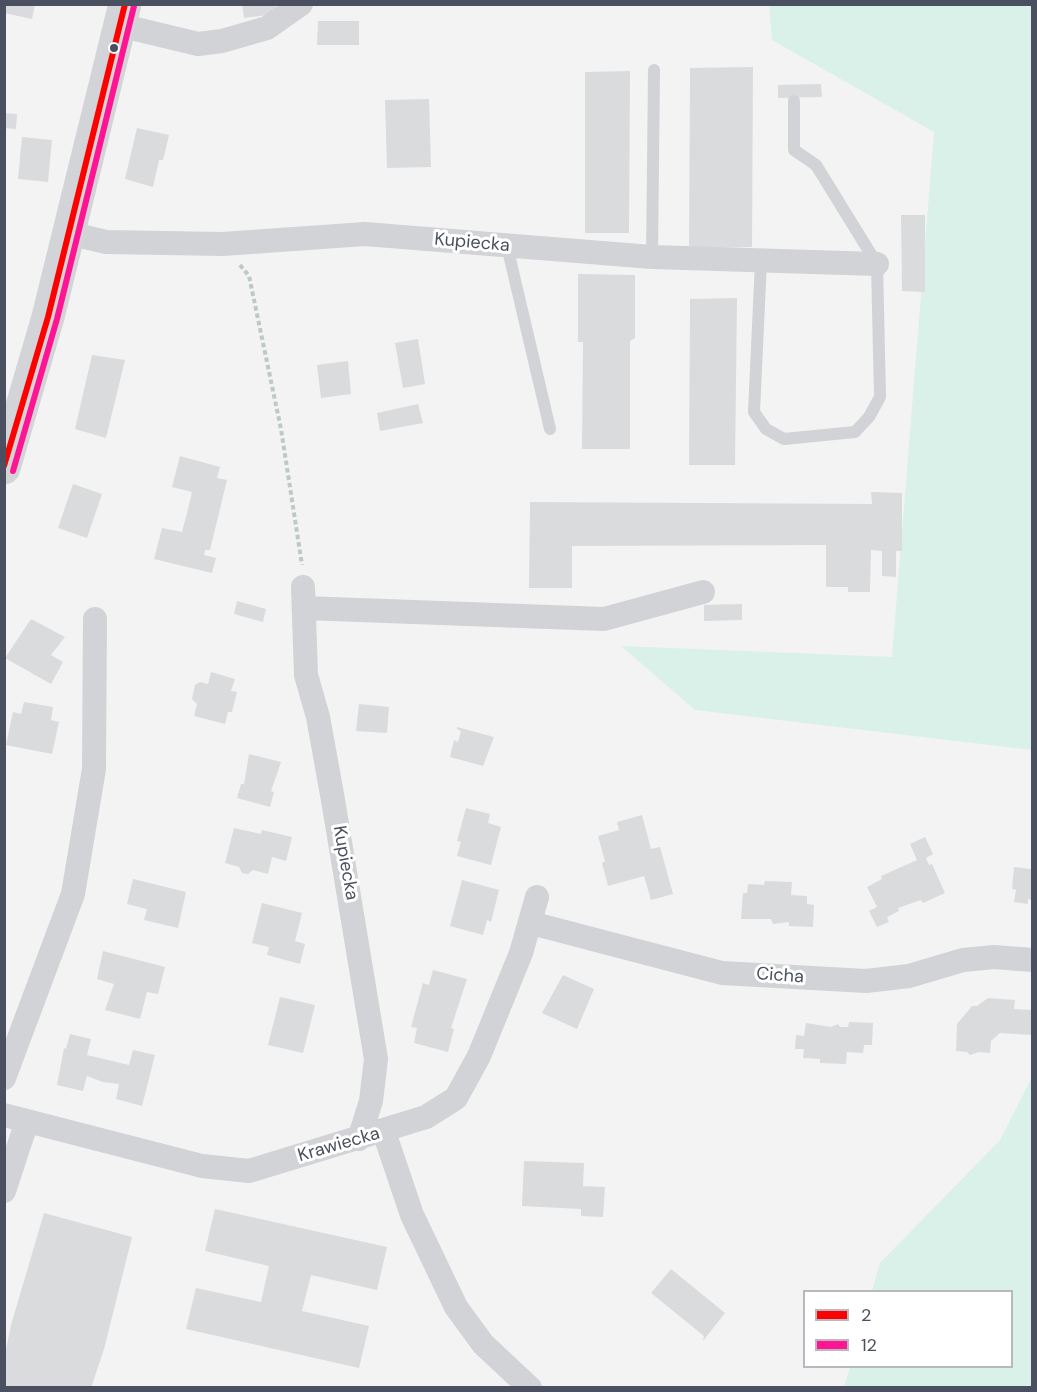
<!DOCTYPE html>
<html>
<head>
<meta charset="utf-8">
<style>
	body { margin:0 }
	#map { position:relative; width:1037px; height:1392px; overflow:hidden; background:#f3f3f3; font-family:"DM Sans",sans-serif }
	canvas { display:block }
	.frame { position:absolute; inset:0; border:6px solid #4a505f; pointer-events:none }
	.legend { position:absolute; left:803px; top:1290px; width:210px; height:78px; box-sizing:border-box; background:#fff; border:2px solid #b7b9bf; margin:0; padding:8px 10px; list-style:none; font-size:18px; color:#4a505f }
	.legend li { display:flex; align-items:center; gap:12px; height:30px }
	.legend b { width:30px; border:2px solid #b7b9bf }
</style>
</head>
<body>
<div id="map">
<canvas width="1037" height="1392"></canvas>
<div class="frame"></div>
<ul class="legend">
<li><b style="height:8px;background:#f00"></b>2</li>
<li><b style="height:8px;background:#ff1493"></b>12</li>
</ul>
</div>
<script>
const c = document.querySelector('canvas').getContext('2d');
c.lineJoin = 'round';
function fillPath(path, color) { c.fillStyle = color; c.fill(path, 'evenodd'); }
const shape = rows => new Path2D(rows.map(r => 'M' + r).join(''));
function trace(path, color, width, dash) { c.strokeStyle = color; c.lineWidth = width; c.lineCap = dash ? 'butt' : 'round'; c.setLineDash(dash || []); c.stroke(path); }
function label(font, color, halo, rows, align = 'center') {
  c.font = font + ' "DM Sans",sans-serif'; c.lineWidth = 6; c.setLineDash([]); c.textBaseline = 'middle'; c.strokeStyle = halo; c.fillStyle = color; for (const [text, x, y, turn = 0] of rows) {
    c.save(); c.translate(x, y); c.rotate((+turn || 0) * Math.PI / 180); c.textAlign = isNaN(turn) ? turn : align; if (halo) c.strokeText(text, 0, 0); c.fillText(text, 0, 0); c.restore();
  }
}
const green = shape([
	[769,5,1032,5,1032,750,695,710,621,646,892,657,934,132,772,40],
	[1032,1077,1032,1387,844,1387,850,1367,1012,1366,1012,1292,872,1291,880,1263,1000,1140]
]);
const building = shape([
	[4,4,35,4,32,19,4,13],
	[242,4,275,4,276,14,244,18],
	[318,21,359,21,359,45,317,45],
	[753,67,752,247,689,248,690,68],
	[630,71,629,233,585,233,585,72],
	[821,84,822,97,778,98,778,85],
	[429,99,431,167,387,168,385,100],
	[4,113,17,114,16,129,4,128],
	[137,128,169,135,163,160,159,160,153,187,125,179],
	[22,137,52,140,48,182,18,179],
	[901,215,925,215,925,292,902,291],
	[578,274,635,275,635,338,630,341,630,449,582,449,583,342,578,342],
	[737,298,735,465,689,465,690,299],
	[418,339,425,384,403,388,395,343],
	[92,355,125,360,106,438,75,429],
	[348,361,351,394,321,398,317,365],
	[418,404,423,423,380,431,377,413],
	[180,456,220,467,217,478,227,480,210,550,205,550,204,555,216,558,212,573,154,559,162,528,182,532,187,513,192,492,172,487],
	[73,484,102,494,87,538,58,528],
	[871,492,902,493,902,551,896,551,896,577,882,576,882,551,871,550,870,592,848,592,848,587,826,587,826,545,572,546,572,588,529,588,530,502,872,504],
	[237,601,266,609,263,622,234,614],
	[742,604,742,620,704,621,704,605],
	[31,619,65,637,51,655,63,662,51,684,5,658],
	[211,672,235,679,231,691,237,692,232,712,228,712,225,724,194,716,197,704,192,699,195,685,200,682,208,684],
	[24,702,53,707,51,720,59,722,52,754,6,745,13,712,21,714],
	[359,704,389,707,387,733,356,731],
	[457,727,494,737,483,766,450,757,454,740,458,742,461,731,457,729],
	[249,754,281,762,271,791,274,792,270,807,237,798,241,784,244,784],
	[466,808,490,814,488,823,501,827,491,865,457,856,461,842,457,841],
	[642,815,651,849,660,847,673,894,651,900,644,876,608,886,602,863,605,861,598,836,619,830,617,822],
	[234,828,261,834,262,830,292,837,286,861,272,857,268,874,253,870,248,874,242,873,239,867,225,863],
	[925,837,933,854,926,858,929,865,932,864,945,893,923,903,921,900,898,908,899,911,887,917,889,922,877,927,869,911,877,907,867,887,882,879,881,876,917,860,910,844],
	[1031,865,1032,900,1028,899,1028,904,1014,902,1016,890,1012,889,1014,867,1031,869],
	[133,879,186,892,178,928,144,920,147,909,127,904],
	[462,880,499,890,491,922,487,920,483,935,450,926],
	[765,881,792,882,791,895,807,896,807,904,814,905,813,927,789,926,789,922,773,924,771,919,741,919,743,893,747,893,748,884,764,885],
	[262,903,302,913,295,941,305,944,300,964,267,955,269,947,252,943],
	[103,951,165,967,158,994,147,992,140,1019,105,1010,114,984,97,979],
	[433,970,467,979,451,1028,454,1029,448,1052,414,1043,417,1028,411,1027,423,983,429,985],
	[563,975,594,989,577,1029,542,1013],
	[280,997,315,1005,303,1053,268,1045],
	[988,998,1015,1000,1014,1009,1032,1010,1032,1035,1000,1033,991,1041,990,1053,979,1052,970,1055,967,1052,956,1051,957,1024,972,1006,977,1006],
	[849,1022,873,1023,872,1045,864,1045,863,1053,847,1052,846,1064,820,1063,820,1059,803,1058,804,1049,795,1049,796,1035,804,1036,806,1023,831,1027,838,1024,840,1027,848,1027],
	[70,1034,91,1039,87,1055,129,1065,133,1050,155,1055,142,1106,116,1099,119,1084,103,1082,87,1076,83,1091,57,1085,64,1048,66,1049],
	[524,1161,584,1163,583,1186,605,1187,603,1217,581,1216,581,1209,522,1206],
	[215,1209,387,1247,377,1290,311,1275,302,1311,369,1326,359,1368,186,1329,196,1288,261,1302,269,1266,205,1251],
	[44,1213,132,1237,104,1349,91,1388,4,1388,4,1359,11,1325],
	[671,1269,725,1313,703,1341,704,1336,651,1293]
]);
const path = shape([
	[240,265,249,276,281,429,302,565]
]);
const lane = shape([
	[507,246,550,429],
	[652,257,654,70],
	[761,261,754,412,766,429,784,439,855,432,869,417,880,397,877,264,816,165,794,150,794,101]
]);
const street = shape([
	[119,25,198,44,222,41,267,28,301,4],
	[68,233,106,242,223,244,365,234,652,257,877,264],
	[303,587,306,675,318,717,333,800,376,1059,371,1101,359,1139],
	[304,608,604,619,703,592],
	[531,923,722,973,866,981,909,976,963,960,994,957,1032,960],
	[4,1078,73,894,94,769,95,619],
	[4,1115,202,1166,249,1171,426,1117,456,1098,479,1056,521,953,537,897],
	[384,1132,412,1215,456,1307,483,1344,530,1388],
	[4,1191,27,1121]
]);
const secondary = shape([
	[4,468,48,317,125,4]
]);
const bus1 = shape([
	[4,466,48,317,125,4]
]);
const bus2 = shape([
	[13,471,57,319,134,6]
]);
const markers = [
	[114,48,5,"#4a505f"]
];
const streetNames = [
	["Kupiecka",472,243,5],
	["Kupiecka",345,863,80],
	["Cicha",780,976,4],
	["Krawiecka",339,1145,-16]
];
fillPath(green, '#d9f1e8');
fillPath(building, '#dadbdd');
trace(path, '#bdc8c8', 4, [4.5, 3]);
trace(lane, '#d2d3d6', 12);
trace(street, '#d2d3d6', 24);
trace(secondary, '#d2d4d7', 33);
trace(bus1, '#f00', 6);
trace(bus2, '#ff1493', 6);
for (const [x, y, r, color] of markers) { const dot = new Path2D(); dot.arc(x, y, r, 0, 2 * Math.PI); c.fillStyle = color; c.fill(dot); trace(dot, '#fff', 2); }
label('18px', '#4a505f', '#fff', streetNames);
</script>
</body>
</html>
